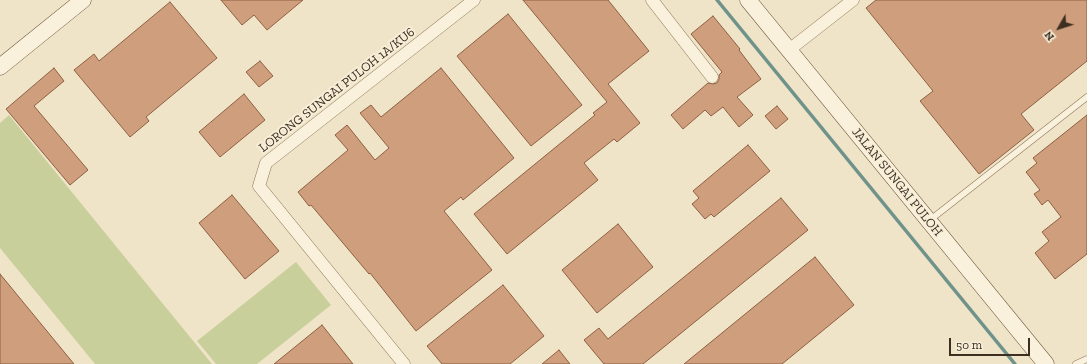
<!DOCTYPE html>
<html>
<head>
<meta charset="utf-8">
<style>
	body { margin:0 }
	#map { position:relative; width:1087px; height:364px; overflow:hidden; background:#f0e4c8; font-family:"Zilla Slab",serif }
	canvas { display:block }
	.north { position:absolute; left:1039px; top:8px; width:40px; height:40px; -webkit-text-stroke:3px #f7eed8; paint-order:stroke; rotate:231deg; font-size:11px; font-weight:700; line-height:16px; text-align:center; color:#3d2e20 }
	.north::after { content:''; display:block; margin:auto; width:14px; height:18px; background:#3d2e20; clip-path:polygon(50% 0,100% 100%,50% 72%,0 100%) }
	.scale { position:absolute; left:949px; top:338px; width:81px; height:18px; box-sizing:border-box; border:2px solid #3d2e20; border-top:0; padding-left:5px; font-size:12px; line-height:14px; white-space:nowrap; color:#3d2e20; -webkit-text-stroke:3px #f7eed8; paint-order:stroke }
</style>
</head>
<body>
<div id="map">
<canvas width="1087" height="364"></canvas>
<div class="north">N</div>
<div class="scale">50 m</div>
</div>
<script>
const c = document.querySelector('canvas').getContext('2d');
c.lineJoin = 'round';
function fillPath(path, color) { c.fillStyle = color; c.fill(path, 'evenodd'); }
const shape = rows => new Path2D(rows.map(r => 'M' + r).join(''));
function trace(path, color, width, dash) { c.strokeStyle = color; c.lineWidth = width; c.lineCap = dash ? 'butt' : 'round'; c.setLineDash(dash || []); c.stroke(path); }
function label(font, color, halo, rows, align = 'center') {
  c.font = font + ' "Zilla Slab",serif'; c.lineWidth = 4; c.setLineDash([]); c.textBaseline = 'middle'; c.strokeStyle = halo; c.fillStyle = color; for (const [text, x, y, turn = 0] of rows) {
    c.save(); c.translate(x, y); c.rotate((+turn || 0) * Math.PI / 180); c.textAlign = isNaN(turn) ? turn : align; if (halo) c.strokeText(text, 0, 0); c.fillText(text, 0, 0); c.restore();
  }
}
const green = shape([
	[9,115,212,364,95,364,0,248,0,123],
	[296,262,331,305,257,364,216,364,197,341]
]);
const stream = shape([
	[717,0,1015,364]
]);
const building = shape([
	[221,0,303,0,267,30,254,15,242,25,221,0],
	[523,0,608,0,649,51,608,84,640,123,617,142,614,139,584,163,598,180,507,254,474,214,595,115,593,113,607,102,523,0],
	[876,0,1087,0,1087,61,1021,114,1034,130,979,174,920,101,933,91,866,8,876,0],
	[170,2,217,58,146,117,149,121,130,137,74,70,94,54,99,61,170,2],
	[508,14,582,105,531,146,457,56,508,14],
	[713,16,740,49,739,50,761,79,737,97,753,115,739,127,723,107,711,116,705,110,683,129,671,115,708,83,713,84,717,83,719,79,719,75,722,72,691,34,713,16],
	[260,61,273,76,259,87,246,72,260,61],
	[54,68,64,81,34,106,88,170,70,185,6,109,54,68],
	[441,68,514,158,463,200,461,197,444,211,492,270,416,331,370,273,369,274,311,205,309,206,298,192,348,150,335,135,347,125,375,160,389,148,360,113,371,105,381,117,441,68],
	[244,94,265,120,220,157,199,132,244,94],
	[777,106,788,119,776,129,765,116,777,106],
	[1087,115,1087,254,1055,279,1035,253,1049,241,1042,232,1061,217,1048,200,1042,205,1034,194,1040,190,1026,172,1037,163,1033,158,1087,115],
	[748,145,770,171,714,217,711,214,705,219,692,204,699,198,693,191,748,145],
	[232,195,279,251,245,279,199,223,232,195],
	[781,198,808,230,643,364,604,364,584,340,599,328,608,339,781,198],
	[618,224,653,267,597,313,562,270,618,224],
	[815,257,854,305,782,364,684,364,815,257],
	[0,274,74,364,0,364,0,274],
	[503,285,544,336,510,364,442,364,427,346,503,285],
	[322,325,353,364,274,364,322,325],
	[559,350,570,364,542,364,559,350]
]);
const lane = shape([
	[930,220,1087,97],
	[1076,364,1087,359]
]);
const street = shape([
	[652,0,712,77],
	[789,50,853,0],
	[404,364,259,186,266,163,474,0]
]);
const secondary = shape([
	[748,0,1046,364],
	[0,67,83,0]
]);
const streetNames = [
	["LORONG SUNGAI PULOH 1A/KU6",337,90,-38],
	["JALAN SUNGAI PULOH",897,182,51]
];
fillPath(green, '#c9cf9b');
trace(stream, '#6f938a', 3.5);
fillPath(building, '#cf9f7d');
trace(building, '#8d5f41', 1);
trace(lane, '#8d765c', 7);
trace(street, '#8d765c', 13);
trace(secondary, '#6f573f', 17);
trace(lane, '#faf1dc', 6);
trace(street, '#faf1dc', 12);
trace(secondary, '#faf1dc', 16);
label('13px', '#3d2e20', '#f7eed8', streetNames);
</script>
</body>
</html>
